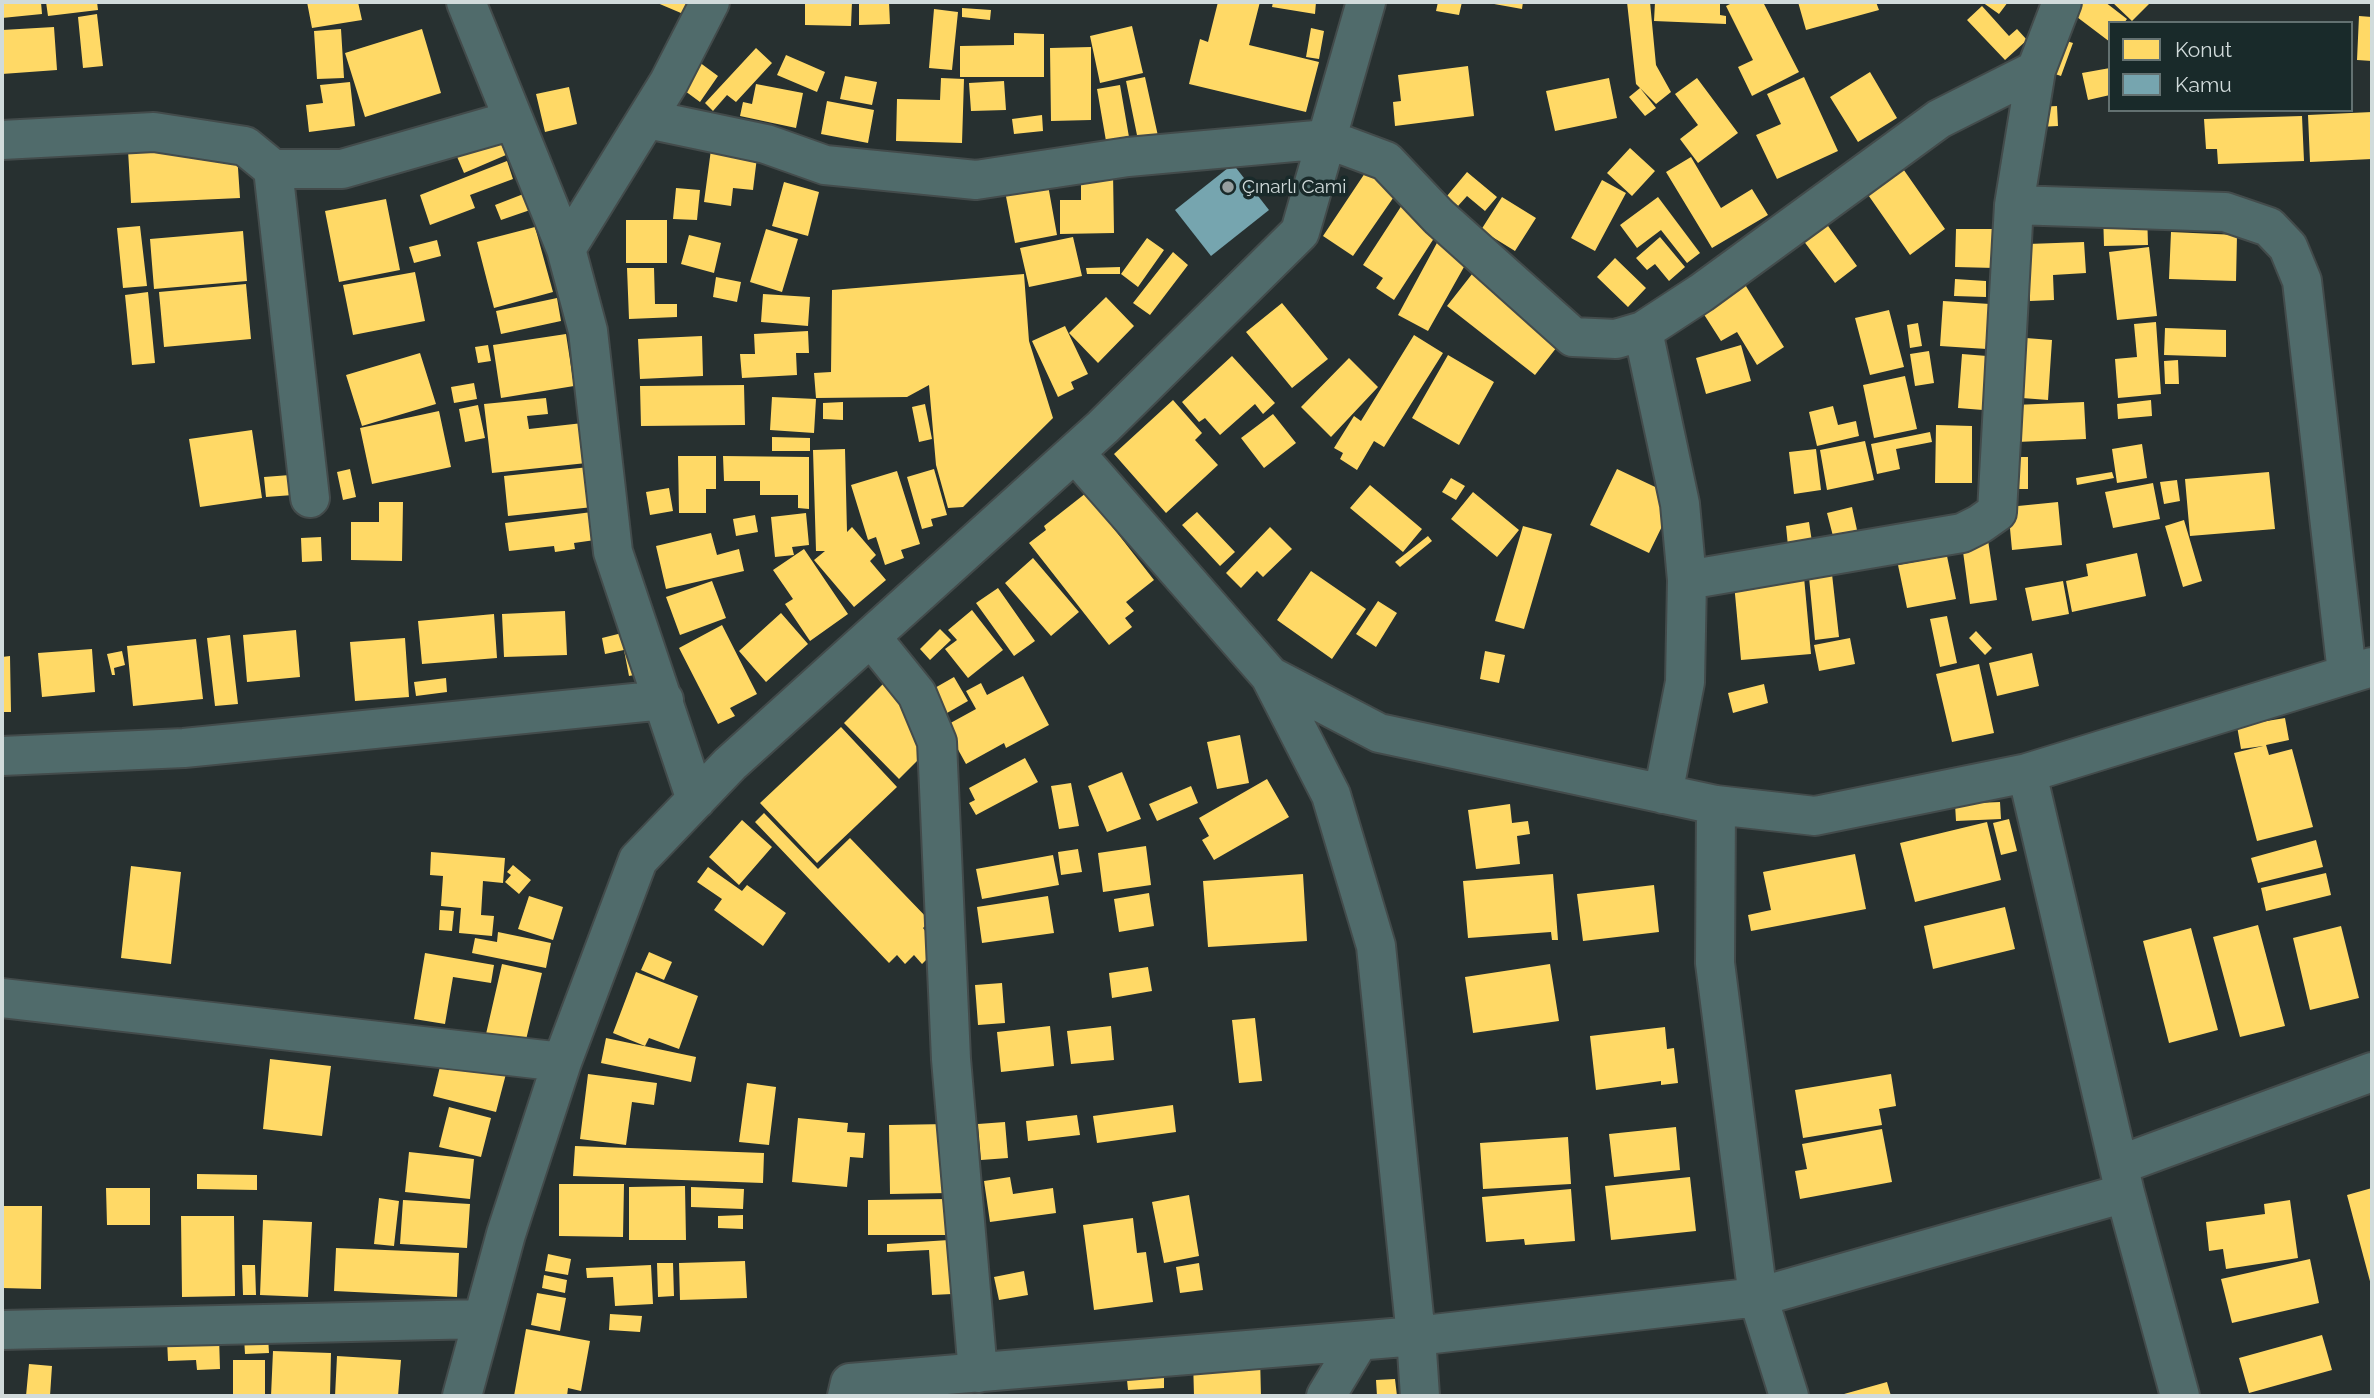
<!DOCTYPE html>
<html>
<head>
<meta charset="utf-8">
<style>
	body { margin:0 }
	#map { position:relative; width:2374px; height:1398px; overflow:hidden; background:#273030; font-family:Raleway,sans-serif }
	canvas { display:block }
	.frame { position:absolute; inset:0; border:4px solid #d1dbdb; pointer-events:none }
	.legend { position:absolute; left:2108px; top:21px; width:245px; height:91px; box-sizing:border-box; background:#192a2a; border:2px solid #637171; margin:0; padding:9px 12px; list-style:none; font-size:21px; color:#d1dbdb }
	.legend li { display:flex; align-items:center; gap:14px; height:35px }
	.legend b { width:35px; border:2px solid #637171 }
</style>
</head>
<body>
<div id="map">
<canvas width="2374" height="1398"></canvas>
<div class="frame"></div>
<ul class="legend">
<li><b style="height:19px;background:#ffd966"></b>Konut</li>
<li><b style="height:19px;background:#76a5af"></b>Kamu</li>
</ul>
</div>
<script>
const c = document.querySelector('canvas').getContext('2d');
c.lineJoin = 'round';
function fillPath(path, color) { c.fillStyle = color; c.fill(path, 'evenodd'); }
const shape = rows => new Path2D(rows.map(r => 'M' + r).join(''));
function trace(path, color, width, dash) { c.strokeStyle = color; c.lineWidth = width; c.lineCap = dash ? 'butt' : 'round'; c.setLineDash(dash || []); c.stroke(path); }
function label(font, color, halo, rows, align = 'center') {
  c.font = font + ' Raleway,sans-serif'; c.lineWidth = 7; c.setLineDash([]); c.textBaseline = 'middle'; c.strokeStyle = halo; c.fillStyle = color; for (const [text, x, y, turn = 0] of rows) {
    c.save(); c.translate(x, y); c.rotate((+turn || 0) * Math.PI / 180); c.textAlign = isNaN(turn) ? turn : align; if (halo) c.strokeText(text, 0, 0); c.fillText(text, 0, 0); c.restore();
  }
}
const homes = shape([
	[2,2,41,2,42,14,2,18],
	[46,2,97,2,98,10,48,16],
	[307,2,358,2,362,20,312,28],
	[655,2,694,2,688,16],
	[805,2,852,2,851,26,805,25],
	[859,2,889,2,890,24,859,25],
	[1218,2,1260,2,1249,45,1319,62,1306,112,1189,84,1200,39,1208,42],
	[1273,2,1316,2,1315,14,1272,7],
	[1438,2,1462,2,1459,15,1436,11],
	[1483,2,1523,2,1522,9],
	[1627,2,1650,2,1656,65,1671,92,1656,104,1636,84],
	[1655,2,1720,2,1720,15,1726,16,1726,24,1654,21],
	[1734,2,1763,2,1799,72,1752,96,1738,67,1753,60,1726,6],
	[1798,2,1876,2,1879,10,1806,30],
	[1982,2,2008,2,1999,14],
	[2083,2,2105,2,2127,19,2124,23,2110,23,2110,42,2073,14],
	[2112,2,2151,2,2132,21],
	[1982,6,2009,36,2017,29,2027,40,2005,60,1967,20],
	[962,8,991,10,990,20,962,17],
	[934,9,958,12,952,70,929,68],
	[97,14,103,66,83,68,78,17],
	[2359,16,2372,17,2372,61,2357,60],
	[1132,26,1143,73,1100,83,1090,36],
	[54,27,57,70,2,74,2,30],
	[1311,28,1324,31,1319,59,1306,57],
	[341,29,344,78,317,79,314,31],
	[422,29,441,93,365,117,345,53],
	[1014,33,1044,34,1044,77,960,77,960,46,1014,45],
	[2060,39,2073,43,2061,76,2049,72],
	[1091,47,1091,120,1051,121,1050,48],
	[756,48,772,63,736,102,727,95,713,111,705,103],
	[786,55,825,72,817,92,777,75],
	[699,62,718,76,700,102,681,88],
	[1468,66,1474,116,1395,126,1393,102,1401,101,1398,75],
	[2110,68,2110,95,2088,100,2082,73],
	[1870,72,1897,118,1858,142,1830,97],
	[845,76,877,82,872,105,840,99],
	[1145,77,1158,136,1138,140,1126,81],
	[1804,77,1838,151,1777,179,1756,135,1781,124,1767,94],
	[941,78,964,79,962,143,896,141,897,99,940,100],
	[1609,78,1617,118,1555,131,1546,91],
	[1697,78,1738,133,1698,163,1680,139,1698,125,1675,94],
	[1004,81,1006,110,971,111,969,83],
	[350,82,355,126,309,132,306,105,323,103,320,85],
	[756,84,803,93,796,128,740,116,743,102,752,104],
	[1120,85,1129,137,1106,141,1097,89],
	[569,87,577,124,545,132,536,94],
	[1640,88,1656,108,1645,116,1629,97],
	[827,101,874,110,868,143,821,134],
	[2057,106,2058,126,2038,127,2037,107],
	[2372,112,2372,159,2310,162,2308,115],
	[1042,115,1043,131,1014,134,1012,119],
	[2302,116,2304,161,2218,164,2217,149,2206,149,2204,119],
	[494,127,506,155,464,173,452,145],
	[712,142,758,149,753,190,733,188,731,206,704,202],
	[196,146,237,153,240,198,131,203,128,150],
	[1630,148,1655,171,1632,196,1607,173],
	[1691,157,1721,208,1752,189,1768,215,1712,248,1666,172],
	[507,161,513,179,470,195,475,208,430,225,420,195],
	[1899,163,1945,229,1910,255,1864,189],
	[1369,167,1400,188,1353,256,1323,236],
	[1467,172,1497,197,1485,211,1467,196,1458,206,1447,196],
	[1081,173,1113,173,1114,233,1060,234,1060,200,1081,200],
	[1046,174,1057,235,1015,243,1003,181],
	[1602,180,1626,193,1595,251,1571,238],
	[784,182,819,192,808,236,772,226],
	[676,188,700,190,697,220,673,219],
	[526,193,533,209,501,220,495,205],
	[1502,197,1536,218,1515,251,1481,230],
	[1658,197,1700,253,1687,263,1661,230,1637,248,1620,225],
	[386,199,400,270,339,282,325,211],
	[1402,205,1440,229,1394,300,1376,288,1383,278,1363,265],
	[2103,212,2147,212,2148,245,2104,246],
	[1823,219,1857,266,1835,283,1800,236],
	[626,220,667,220,667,263,626,263],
	[140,226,147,286,123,288,117,228],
	[535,227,553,292,494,308,477,242],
	[766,229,798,239,782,292,750,282],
	[1956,229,1995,229,1995,268,1955,267],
	[243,231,247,281,154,289,150,239],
	[2171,232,2237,235,2236,281,2169,279],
	[689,235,721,243,714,273,681,264],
	[1073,237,1082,276,1029,287,1020,248],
	[1660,237,1685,267,1669,281,1655,264,1647,270,1636,258],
	[1147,238,1164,250,1138,287,1121,274],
	[437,240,441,256,414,263,409,247],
	[1438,241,1469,258,1428,331,1398,315],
	[2084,242,2086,273,2053,275,2054,300,2030,301,2028,244],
	[2149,247,2157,316,2117,320,2109,252],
	[1173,252,1188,265,1150,315,1133,303],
	[1615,258,1646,288,1628,307,1597,277],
	[1120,267,1120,274,1087,274,1086,268],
	[627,268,654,268,655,304,677,304,677,317,629,319],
	[1476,269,1564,338,1535,375,1447,306],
	[415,272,425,321,353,335,343,285],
	[1024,274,1029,341,1053,418,963,507,948,508,936,465,929,385,907,397,816,398,814,373,831,372,832,290],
	[1739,275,1784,347,1757,365,1737,332,1721,341,1696,302],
	[716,277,741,282,737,302,713,297],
	[1955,279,1986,281,1986,297,1954,296],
	[246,284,251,339,164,347,159,292],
	[148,292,155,363,132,365,125,295],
	[763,294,810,297,808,326,761,322],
	[1106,297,1134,326,1098,363,1069,333],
	[557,298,561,321,501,334,496,311],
	[1943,301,1990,304,1987,349,1940,346],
	[1282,303,1328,359,1292,388,1246,332],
	[1889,310,1904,367,1870,375,1855,318],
	[2156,322,2161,394,2118,398,2115,359,2137,357,2134,324],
	[1918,323,1922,346,1910,348,1907,325],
	[1065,326,1088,374,1071,382,1074,389,1058,397,1032,341],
	[2165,328,2226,330,2226,357,2164,355],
	[808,331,809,353,796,353,797,375,742,378,740,354,755,354,754,334],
	[566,334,574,386,501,398,493,345],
	[1414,335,1443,353,1384,447,1374,441,1357,470,1340,459,1343,453,1334,448,1354,416,1361,421],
	[702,336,703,376,640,379,638,339],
	[2026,338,2052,340,2048,400,2022,398],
	[488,345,491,361,478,363,475,347],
	[1741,345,1751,381,1706,394,1696,358],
	[1929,351,1934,383,1915,386,1910,354],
	[420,353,436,404,362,426,346,375],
	[1962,354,1987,356,1983,410,1958,408],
	[1448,355,1494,382,1459,445,1412,418],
	[1232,356,1275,403,1263,414,1255,404,1220,435,1205,418,1199,422,1182,402],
	[1349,358,1378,387,1331,437,1301,407],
	[2178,360,2179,384,2165,384,2164,361],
	[1905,376,1917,429,1874,438,1863,385],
	[474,383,477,399,454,403,451,387],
	[744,385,745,425,641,426,640,386],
	[772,397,816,399,814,433,770,430],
	[546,398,548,414,527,416,529,429,592,422,596,462,492,473,484,404],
	[1173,400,1202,433,1195,440,1218,465,1166,513,1114,454],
	[2151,400,2152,416,2118,419,2117,404],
	[843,402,843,420,823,419,823,403],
	[2084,402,2086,439,2017,442,2015,405],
	[925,404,932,439,919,442,912,407],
	[478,405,485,438,465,442,459,409],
	[1833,406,1838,425,1856,421,1859,436,1817,446,1809,412],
	[439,411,451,467,372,484,360,428],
	[1273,414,1296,443,1264,468,1241,438],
	[1936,425,1972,426,1972,483,1935,483],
	[252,430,262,498,200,507,189,439],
	[1930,432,1932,442,1896,449,1900,469,1877,474,1871,444],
	[772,437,810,438,810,451,772,451],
	[1865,441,1874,480,1827,490,1820,450],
	[2142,444,2147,478,2117,483,2112,449],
	[845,449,847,532,852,527,876,555,870,561,886,580,854,607,814,560,825,551,816,551,813,450],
	[1816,449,1821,490,1794,494,1789,452],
	[678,456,716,456,716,489,706,489,706,513,679,513],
	[723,456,809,457,809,509,798,508,798,495,760,495,760,481,724,481],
	[2008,457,2028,457,2028,489,2008,489],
	[589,467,593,507,508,516,504,476],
	[350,469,356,497,343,500,337,472],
	[934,469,947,515,931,519,933,526,922,529,907,477],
	[1617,469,1668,493,1670,510,1649,553,1590,525],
	[897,471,920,544,901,550,904,558,885,565,876,537,868,540,851,485],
	[2112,472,2114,478,2077,485,2076,478],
	[2269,472,2275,529,2190,536,2185,479],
	[290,475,293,495,266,497,264,477],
	[1451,478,1465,486,1456,500,1442,492],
	[2177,480,2180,501,2164,504,2160,482],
	[2153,483,2160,519,2113,528,2105,492],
	[1370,485,1422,529,1403,552,1350,508],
	[669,488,673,511,650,515,646,492],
	[1473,492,1519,530,1497,557,1451,519],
	[1086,493,1154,580,1126,602,1134,611,1125,618,1132,627,1109,645,1029,543,1046,530,1044,526],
	[379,502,403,502,402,561,351,560,351,522,379,522],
	[2058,502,2062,545,2012,550,2008,507],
	[1852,507,1857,530,1833,536,1827,513],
	[592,512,595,540,574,543,575,549,555,552,554,546,509,551,505,523],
	[1197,512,1235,552,1220,566,1182,525],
	[806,513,809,545,792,547,794,555,775,557,771,517],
	[755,515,758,532,736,536,733,519],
	[2184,520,2202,581,2183,587,2165,526],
	[1809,522,1812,542,1788,546,1786,526],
	[1523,526,1552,534,1524,629,1495,621],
	[1270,527,1292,549,1263,577,1257,571,1241,588,1226,573],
	[711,533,717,555,739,549,744,571,666,589,656,546],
	[1428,536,1432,541,1400,567,1395,562],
	[321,537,322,561,302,562,301,538],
	[1988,540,1997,600,1970,604,1962,544],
	[804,549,848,614,810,641,785,604,793,599,773,570],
	[2137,553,2146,596,2072,612,2066,581,2088,576,2086,564],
	[1947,556,1956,599,1907,608,1898,565],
	[1033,558,1079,612,1051,636,1005,583],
	[1311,571,1366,609,1332,659,1277,620],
	[1832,574,1839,637,1815,640,1809,577],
	[1804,577,1811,654,1741,660,1734,583],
	[712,581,726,618,680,635,666,597],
	[2063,581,2069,614,2032,621,2025,588],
	[998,588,1035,641,1014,656,976,603],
	[1378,601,1397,613,1376,647,1356,634],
	[972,610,1003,650,968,678,945,649,957,640,948,630],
	[565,611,567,655,504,657,502,614],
	[781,613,808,644,766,682,739,651],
	[494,614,497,658,422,664,418,621],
	[1947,616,1957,663,1940,667,1930,619],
	[722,625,757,694,730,708,735,716,718,724,679,648],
	[940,629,951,640,930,660,920,649],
	[296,630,300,677,247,682,243,635],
	[630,631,639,674,629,676,624,650,605,654,602,638],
	[1976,631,1992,648,1985,655,1969,638],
	[230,635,238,704,215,706,207,638],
	[405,638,409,697,355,701,350,642],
	[1850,638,1855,664,1819,671,1814,645],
	[196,639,203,699,133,706,127,646],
	[92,649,95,692,42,697,38,653],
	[122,651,125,665,114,668,115,675,112,675,107,654],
	[1485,651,1505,655,1499,683,1480,679],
	[2032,653,2039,686,1997,696,1989,663],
	[10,656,11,712,2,712,2,657],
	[1979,664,1994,733,1952,742,1936,674],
	[1023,676,1049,725,1006,748,1004,743,966,764,945,726,976,709,966,691,981,683,987,695],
	[954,677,968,701,947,713,933,689],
	[446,678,447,692,416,696,414,682],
	[888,679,930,748,899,779,844,723],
	[1764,684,1768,703,1733,713,1728,693],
	[2285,718,2289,740,2266,745,2269,755,2292,749,2313,827,2257,841,2234,753,2263,746,2241,749,2237,726],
	[841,727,897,787,817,863,760,803],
	[1240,735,1249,783,1217,789,1207,742],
	[1025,758,1038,782,976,815,969,803,975,800,969,788],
	[1122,772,1141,819,1107,832,1088,786],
	[1267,779,1289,817,1214,860,1202,840,1209,836,1199,818],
	[1071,783,1079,826,1059,829,1051,786],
	[1191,786,1198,803,1157,821,1149,804],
	[2000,802,2001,819,1956,821,1955,804],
	[1510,804,1512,823,1528,821,1530,834,1517,836,1520,864,1476,869,1468,810],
	[764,813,818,869,850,838,930,921,923,928,930,937,925,942,934,952,922,964,914,955,905,964,897,955,889,963,755,822],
	[2009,819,2017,851,2001,855,1993,823],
	[742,820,772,847,739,885,709,857],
	[1987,822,2001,880,1915,902,1900,843],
	[2316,840,2323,867,2258,883,2251,858],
	[1146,846,1151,885,1103,892,1098,853],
	[1078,849,1082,872,1061,875,1058,852],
	[431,852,505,858,503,883,483,881,481,915,494,916,492,936,459,933,461,908,441,906,443,876,430,875],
	[1855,854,1866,909,1751,931,1748,915,1771,910,1763,872],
	[1053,855,1059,885,982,899,976,869],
	[513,865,531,880,519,894,505,882,511,875,507,872],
	[131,866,181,872,171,964,121,958],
	[708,867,742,891,747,885,786,913,763,946,714,910,722,899,697,882],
	[2326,873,2331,895,2266,911,2261,888],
	[1303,874,1307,941,1208,947,1203,881],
	[1553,874,1558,940,1552,940,1551,932,1468,938,1463,881],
	[1654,885,1659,932,1583,941,1577,894],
	[1149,893,1154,926,1119,932,1114,899],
	[529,896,563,907,553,940,518,929],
	[1048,896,1054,933,982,943,977,907],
	[2005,907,2015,949,1933,969,1924,926],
	[440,910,454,911,452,931,439,930],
	[2258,925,2285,1026,2240,1037,2213,937],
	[2341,926,2359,998,2310,1010,2293,938],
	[2191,928,2218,1030,2169,1043,2143,941],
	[498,932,551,943,546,968,472,953,475,938,497,942],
	[649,952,672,962,664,980,641,970],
	[425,953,494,965,491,983,453,977,445,1024,414,1019],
	[502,964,542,973,525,1044,486,1034],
	[1550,964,1559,1021,1473,1033,1465,977],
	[1148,967,1152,991,1112,998,1109,973],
	[636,972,698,996,679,1049,649,1038,645,1046,613,1033],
	[1002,983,1005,1023,978,1025,975,985],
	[1255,1018,1262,1081,1239,1083,1232,1020],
	[1050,1026,1054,1066,1001,1072,997,1032],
	[1111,1026,1114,1060,1071,1064,1067,1031],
	[1665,1027,1667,1049,1674,1048,1678,1083,1661,1085,1661,1081,1596,1090,1590,1036],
	[606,1038,696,1057,691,1082,601,1063],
	[443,1054,507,1070,496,1112,433,1096],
	[270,1059,331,1066,322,1136,263,1129],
	[588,1074,657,1083,654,1105,632,1102,626,1145,580,1139],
	[1891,1074,1896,1106,1879,1109,1882,1125,1803,1138,1795,1090],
	[747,1083,776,1087,769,1145,739,1142],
	[1173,1105,1176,1132,1097,1143,1093,1116],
	[449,1107,491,1118,481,1157,439,1147],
	[1077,1115,1080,1135,1028,1141,1026,1121],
	[798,1118,848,1123,847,1132,865,1133,863,1158,850,1157,847,1187,792,1182],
	[1005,1122,1008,1158,981,1160,978,1124],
	[948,1124,949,1193,890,1194,889,1125],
	[1676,1127,1680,1170,1614,1177,1609,1134],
	[1882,1129,1892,1182,1800,1199,1795,1171,1807,1169,1802,1144],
	[1568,1137,1571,1184,1483,1189,1480,1143],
	[575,1146,764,1153,763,1183,573,1176],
	[409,1152,474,1159,470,1199,405,1192],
	[197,1174,257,1175,257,1190,197,1189],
	[1010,1177,1013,1194,1053,1188,1056,1213,990,1222,984,1181],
	[1690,1177,1696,1231,1611,1240,1605,1186],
	[559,1184,624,1184,623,1237,559,1236],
	[685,1186,686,1240,629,1240,629,1187],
	[691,1187,744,1189,743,1209,691,1207],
	[106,1188,150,1188,150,1225,107,1225],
	[2372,1188,2372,1285,2371,1285,2347,1195],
	[1571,1189,1575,1241,1525,1245,1524,1239,1486,1242,1482,1197],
	[1189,1195,1199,1256,1164,1263,1152,1202],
	[379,1198,399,1201,394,1246,374,1244],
	[948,1199,948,1235,868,1235,868,1200],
	[403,1200,470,1204,467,1248,400,1244],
	[2290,1200,2298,1258,2226,1269,2223,1249,2209,1251,2206,1222,2265,1214,2264,1204],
	[2,1206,42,1206,41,1289,2,1288],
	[743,1215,743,1229,718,1228,718,1216],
	[181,1216,234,1216,235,1296,182,1297],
	[1133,1218,1137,1253,1146,1252,1153,1302,1094,1310,1083,1225],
	[263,1220,312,1222,308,1297,260,1295],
	[949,1240,952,1294,932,1295,929,1250,887,1252,887,1244],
	[336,1248,459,1253,457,1297,334,1291],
	[548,1254,571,1259,568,1275,545,1271],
	[2310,1259,2319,1303,2232,1323,2221,1279],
	[745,1261,747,1298,680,1300,679,1263],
	[657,1263,673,1263,674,1296,658,1297],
	[1199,1263,1203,1290,1180,1293,1176,1267],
	[242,1265,255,1265,256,1295,243,1295],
	[651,1265,653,1304,615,1306,613,1277,587,1278,586,1268],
	[1024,1271,1028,1295,999,1300,994,1277],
	[544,1275,567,1280,565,1293,542,1288],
	[537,1293,566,1298,560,1331,531,1325],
	[610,1314,642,1316,640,1332,609,1330],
	[526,1329,590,1341,581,1391,568,1388,567,1396,514,1396],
	[2322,1335,2332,1370,2249,1393,2239,1358],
	[268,1336,269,1353,245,1354,244,1337],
	[219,1337,220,1369,197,1370,196,1360,168,1361,167,1339],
	[273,1351,331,1353,330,1396,271,1396],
	[337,1356,401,1360,398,1396,335,1396],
	[1260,1357,1261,1396,1194,1396,1193,1359],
	[233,1360,265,1360,265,1396,233,1396],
	[29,1364,52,1366,50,1396,26,1396],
	[1164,1368,1164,1388,1128,1390,1126,1370],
	[1395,1379,1397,1396,1377,1396,1376,1380],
	[1887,1382,1891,1396,1845,1396,1844,1394]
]);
const public = shape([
	[1233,164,1269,210,1211,256,1175,210]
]);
const street = shape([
	[466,2,566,249,588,331,613,552,696,800],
	[647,119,766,144,825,165,976,180,1128,157,1327,139,1386,161,1439,217,1573,337,1616,339,1643,331,1701,293,1939,119,2036,70,2062,2],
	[2,140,154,132,245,146,273,169,342,169,513,120],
	[273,169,310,498],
	[2014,205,2225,212,2269,227,2288,247,2302,281,2347,673],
	[566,249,669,82,710,2],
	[1643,331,1680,504,1687,580,1685,682,1663,794],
	[1075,453,1270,676,1379,733,1716,805,1815,816,2027,773,2372,667],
	[1687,580,1962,533,1980,524,1997,512,2014,205,2036,70],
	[871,637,917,694,937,742,951,1059,978,1373],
	[1270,676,1331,795,1376,946,1416,1336,1420,1396],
	[2,756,184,748,664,700],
	[2027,773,2125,1193,2180,1396],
	[1716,805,1715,963,1758,1297,1789,1396],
	[2,998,562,1062],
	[2119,1165,2372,1072],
	[2,1330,482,1319],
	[462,1396,506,1234,562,1062,638,860,730,764,1103,427,1300,232,1366,2],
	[847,1396,850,1383,1416,1336,1758,1297,2125,1193],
	[1326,1396,1359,1341]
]);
const markers = [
	[1228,187,7,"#969f9f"]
];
const poiNames = [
	["Çınarlı Cami",1242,187]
];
fillPath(homes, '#ffd966');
fillPath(public, '#76a5af');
trace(street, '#434b4b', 42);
trace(street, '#506b6b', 38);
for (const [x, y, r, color] of markers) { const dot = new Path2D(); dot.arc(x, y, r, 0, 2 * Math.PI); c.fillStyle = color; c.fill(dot); trace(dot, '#192a2a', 2.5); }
label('19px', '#d1dbdb', '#192a2a', poiNames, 'left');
</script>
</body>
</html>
